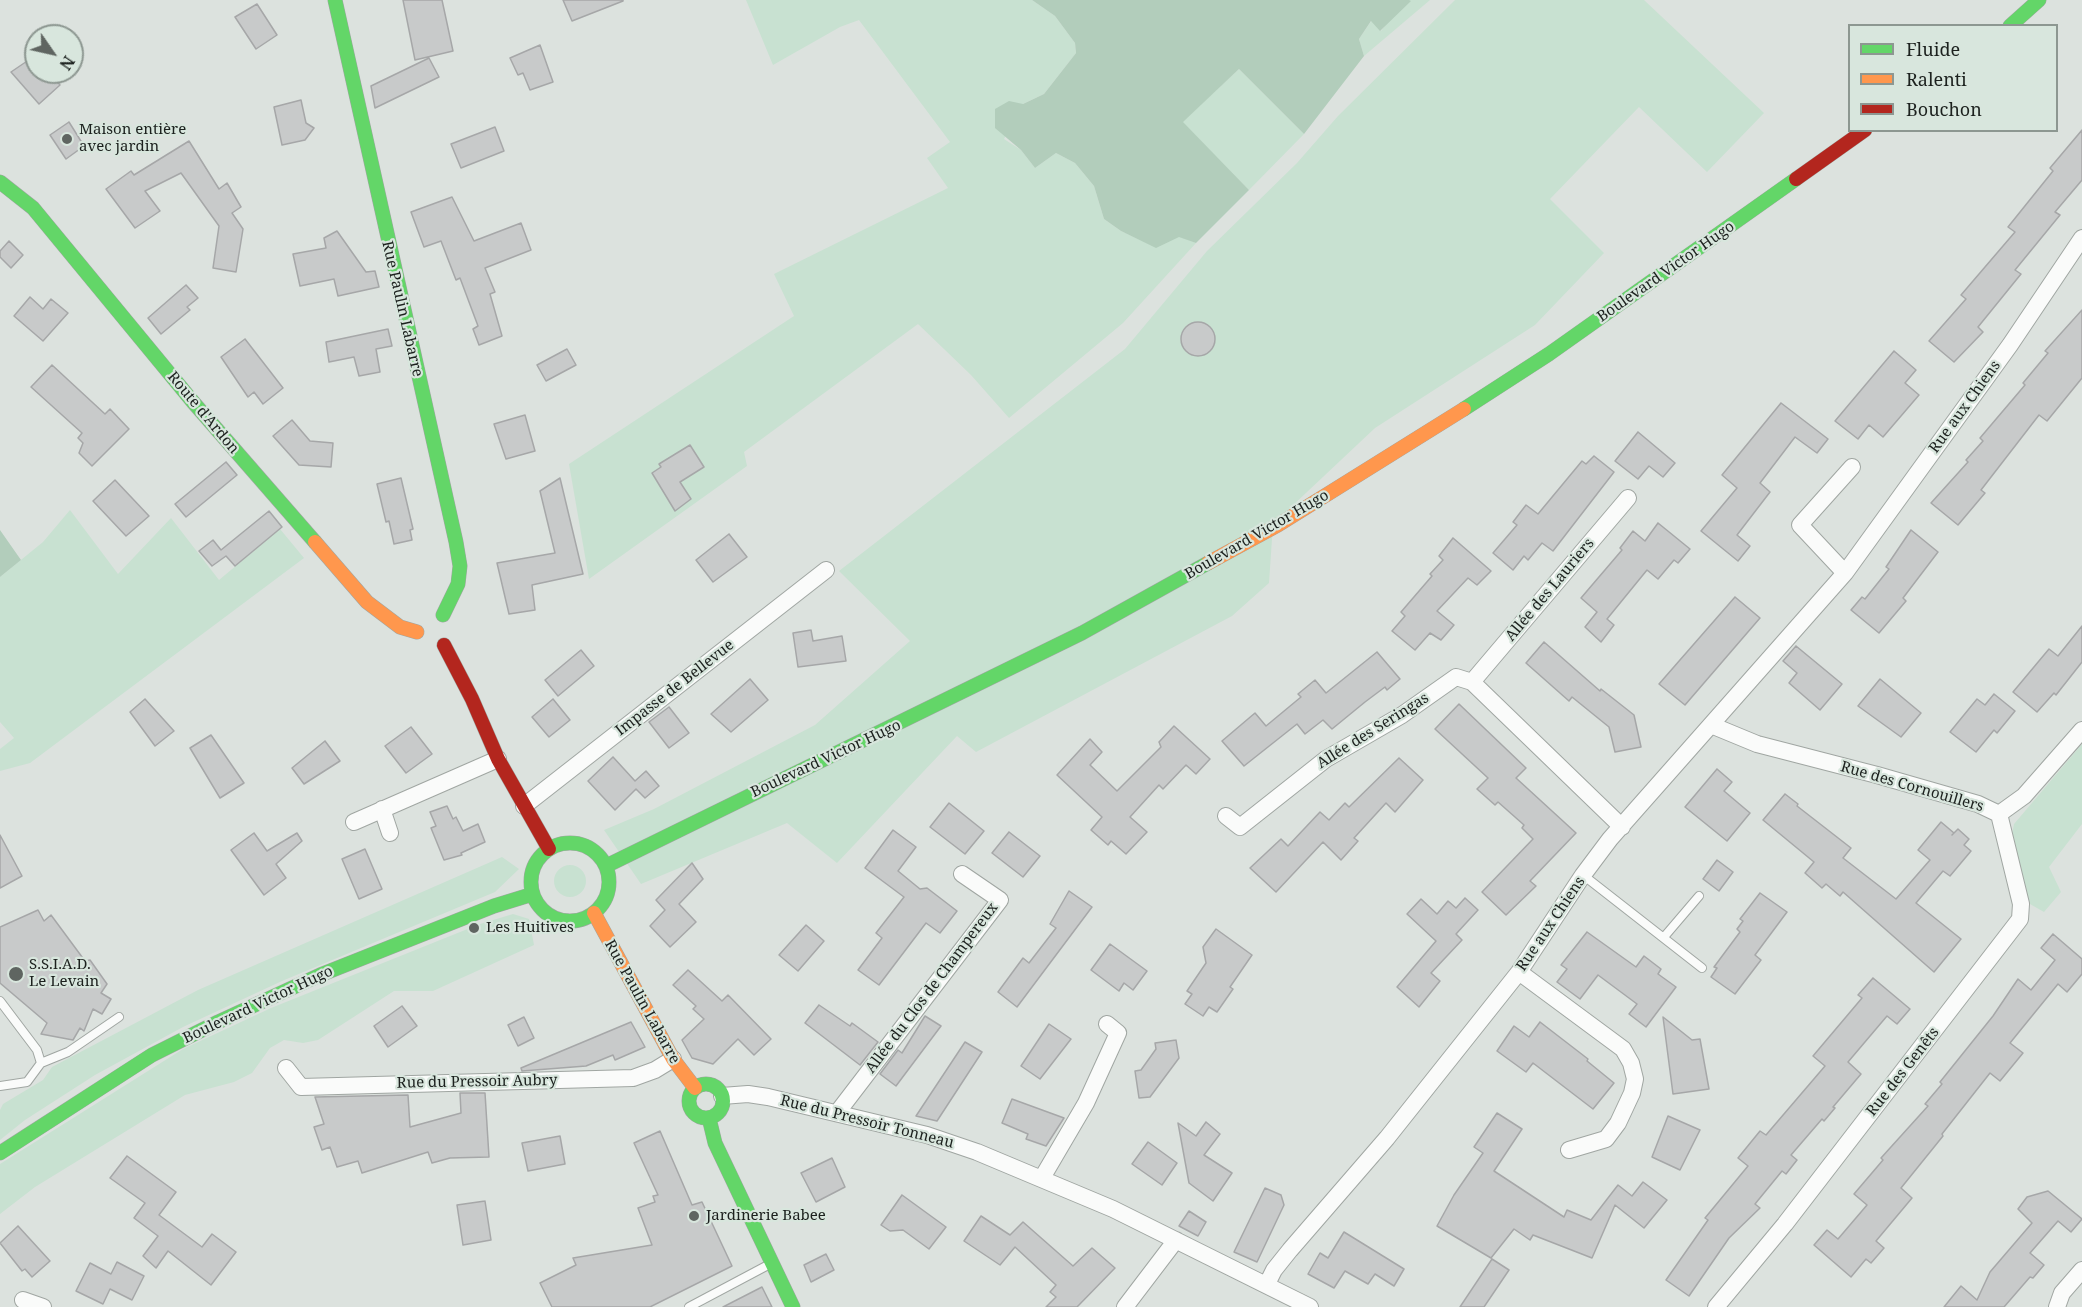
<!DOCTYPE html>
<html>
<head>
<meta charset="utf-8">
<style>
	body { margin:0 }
	#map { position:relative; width:2082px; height:1307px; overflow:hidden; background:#dce2de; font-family:"Noto Serif",serif }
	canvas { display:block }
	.legend { position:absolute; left:1848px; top:24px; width:210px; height:108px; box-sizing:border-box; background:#d8e6dd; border:2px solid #8d9791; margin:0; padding:8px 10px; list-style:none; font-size:18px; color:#1c211e }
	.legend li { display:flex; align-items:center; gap:12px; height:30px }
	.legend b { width:30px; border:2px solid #8d9791 }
	.north { position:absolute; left:24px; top:24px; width:60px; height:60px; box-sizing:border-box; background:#d8e6dd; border:2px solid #8d9791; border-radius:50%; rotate:124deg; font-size:16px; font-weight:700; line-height:24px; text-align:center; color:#1c211e }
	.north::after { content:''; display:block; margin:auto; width:21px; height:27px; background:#5f6561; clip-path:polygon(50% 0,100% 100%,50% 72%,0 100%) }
</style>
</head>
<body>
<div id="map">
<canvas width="2082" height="1307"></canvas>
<ul class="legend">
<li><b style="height:8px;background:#63d668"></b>Fluide</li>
<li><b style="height:8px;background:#ff974d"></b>Ralenti</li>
<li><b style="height:8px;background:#b3261e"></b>Bouchon</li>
</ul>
<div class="north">N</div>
</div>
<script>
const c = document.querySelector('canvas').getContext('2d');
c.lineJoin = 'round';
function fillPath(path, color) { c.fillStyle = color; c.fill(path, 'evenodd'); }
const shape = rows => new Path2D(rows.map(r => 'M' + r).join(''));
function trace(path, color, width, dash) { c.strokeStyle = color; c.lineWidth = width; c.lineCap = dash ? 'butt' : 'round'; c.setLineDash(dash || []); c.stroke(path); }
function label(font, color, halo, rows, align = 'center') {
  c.font = font + ' "Noto Serif",serif'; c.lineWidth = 4.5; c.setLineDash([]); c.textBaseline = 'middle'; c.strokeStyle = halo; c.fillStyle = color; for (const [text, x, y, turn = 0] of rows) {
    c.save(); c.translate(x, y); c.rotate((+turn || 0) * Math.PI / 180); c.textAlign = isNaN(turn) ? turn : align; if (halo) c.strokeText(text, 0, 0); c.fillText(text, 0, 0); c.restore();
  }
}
const green = shape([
	[746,0,1032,0,1055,16,1075,43,1076,53,1044,94,1023,104,1004,139,1021,150,1035,168,1056,153,1075,163,1094,186,1104,219,1121,231,1156,247,1179,236,1196,243,1123,323,1009,418,971,375,918,324,744,452,747,466,589,579,569,464,794,316,774,274,948,188,927,158,950,142,859,20,840,27,773,65],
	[1404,0,1430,0,1364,56,1359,39,1372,20,1381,31],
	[1455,0,1644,0,1764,113,1707,172,1639,107,1550,199,1604,253,1535,325,1375,428,1273,524,1269,583,1232,616,976,752,957,736,837,863,787,823,641,884,604,830,654,809,815,725,910,641,839,571,1125,349,1207,251,1297,163,1338,116],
	[1239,69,1304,134,1249,190,1182,122],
	[70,510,118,574,171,518,219,580,280,529,304,558,30,763,0,771,0,749,14,738,0,722,0,577,43,542],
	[2082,744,2082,824,2049,867,2061,892,2044,912,2030,904,2011,840,2014,824],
	[502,857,519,869,495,892,282,981,183,1027,95,1075,25,1120,0,1140,0,1110,3,1104,43,1080,52,1067,198,990],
	'554 881a16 16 0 1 1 32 0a16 16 0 1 1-32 0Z',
	[513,914,529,919,534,945,433,991,394,991,318,1040,303,1043,284,1040,270,1048,252,1073,234,1082,185,1095,35,1187,0,1214,0,1164,183,1049,271,1008,480,924]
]);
const forest = shape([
	[1032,0,1409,0,1411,1,1380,31,1371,21,1359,39,1364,56,1304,134,1239,69,1183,122,1249,190,1196,243,1179,237,1156,248,1121,231,1104,219,1094,186,1075,163,1056,153,1035,168,1021,150,995,128,995,109,1009,101,1023,104,1044,94,1076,53,1075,43,1055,16],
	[0,530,21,560,0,577]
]);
const building = shape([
	[403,0,442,0,453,51,415,60,403,0],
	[563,0,623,0,623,1,572,21,563,0],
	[257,4,277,35,256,49,235,17,257,4],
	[540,45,553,82,530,90,523,73,518,75,510,58,540,45],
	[36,55,36,72,49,72,60,85,39,104,11,72,36,55],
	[429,58,439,77,375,108,371,86,429,58],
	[301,100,306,123,314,128,305,140,282,145,274,107,301,100],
	[69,122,84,146,66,159,50,135,69,122],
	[495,127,504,151,461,168,451,144,495,127],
	[2082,130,2082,180,2055,212,2060,215,2015,270,2021,274,1978,327,1983,332,1954,362,1929,341,1966,299,1961,295,2015,232,2008,227,2053,171,2050,168,2082,130],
	[189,141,219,189,227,183,241,207,232,213,243,229,236,272,213,268,219,226,181,173,145,191,160,211,135,228,106,189,131,171,134,175,189,141],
	[452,197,474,241,521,223,531,250,485,268,495,292,490,294,502,336,479,345,473,329,478,326,460,278,456,280,441,241,424,247,411,212,452,197],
	[337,231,366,272,375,271,379,287,338,296,334,279,300,286,293,254,326,248,324,238,337,231],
	[9,241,23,255,11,268,0,257,0,251,9,241],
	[186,285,198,298,187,307,190,310,161,334,148,318,186,285],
	[30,297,43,309,51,299,68,313,43,341,14,316,30,297],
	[2082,310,2082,378,2047,421,2039,415,1981,490,1985,493,1958,525,1931,503,1968,462,1966,460,1983,441,1980,438,2025,385,2023,383,2048,353,2045,351,2082,310],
	'1181 339a17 17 0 1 1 34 0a17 17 0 1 1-34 0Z',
	[388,329,392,346,376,349,380,372,359,376,354,357,329,362,326,342,388,329],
	[245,339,283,388,263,404,254,392,248,397,221,357,245,339],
	[567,349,576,365,546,381,537,365,567,349],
	[1894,351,1916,370,1905,383,1919,395,1883,437,1869,425,1858,439,1835,421,1894,351],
	[52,365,105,414,110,409,129,429,92,466,79,453,83,443,78,438,82,433,31,387,52,365],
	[1781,403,1828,439,1817,453,1795,437,1760,483,1770,492,1737,535,1750,546,1738,561,1701,531,1737,488,1722,475,1781,403],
	[525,415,535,451,506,459,494,424,525,415],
	[292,420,310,441,333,443,331,467,299,465,273,436,292,420],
	[1638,432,1675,463,1663,477,1649,466,1638,479,1615,461,1638,432],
	[690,445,704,467,680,482,691,499,675,511,652,473,661,467,659,464,690,445],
	[1594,456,1614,472,1553,551,1542,543,1528,560,1524,556,1513,570,1493,553,1517,525,1513,522,1526,505,1538,514,1582,461,1586,464,1594,456],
	[226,462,237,475,186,517,175,504,226,462],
	[401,478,413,529,410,530,412,540,394,544,389,521,386,522,377,484,401,478],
	[560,478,583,574,532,585,535,610,509,614,497,563,555,553,540,491,560,478],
	[115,480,149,516,126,536,93,501,115,480],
	[269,511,282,527,235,566,226,556,212,566,199,551,213,540,221,550,269,511],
	[1658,523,1690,549,1678,563,1674,560,1658,579,1647,570,1607,619,1614,625,1601,642,1585,627,1597,612,1581,598,1622,550,1620,548,1633,531,1645,541,1658,523],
	[1911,530,1938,552,1903,598,1906,601,1879,633,1851,610,1862,597,1865,599,1889,569,1886,567,1911,530],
	[729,534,747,557,713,582,696,560,729,534],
	[1453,538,1491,571,1477,585,1468,578,1437,611,1454,625,1441,640,1430,633,1415,650,1392,631,1405,616,1401,612,1432,576,1430,574,1443,560,1439,556,1453,538],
	[1735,597,1760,618,1685,705,1659,684,1735,597],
	[2082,626,2082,662,2056,695,2054,693,2037,712,2013,692,2049,649,2058,656,2082,626],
	[811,630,813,641,842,636,846,661,798,667,793,633,811,630],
	[1544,642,1600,691,1601,689,1634,715,1641,747,1615,752,1609,727,1572,697,1569,701,1526,663,1544,642],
	[1796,646,1842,684,1820,710,1789,683,1797,673,1783,661,1796,646],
	[581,650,594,666,558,696,545,680,581,650],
	[1377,652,1400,679,1387,690,1385,687,1365,702,1332,729,1323,720,1305,734,1297,724,1244,766,1222,741,1255,713,1266,726,1301,697,1298,694,1315,680,1326,693,1377,652],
	[750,679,768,700,731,732,711,714,750,679],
	[1880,679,1921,713,1901,737,1858,706,1880,679],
	[1994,694,2015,711,1997,733,1994,730,1976,752,1950,732,1977,699,1985,705,1994,694],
	[145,699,174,731,155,746,130,712,145,699],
	[553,699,570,720,549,737,532,717,553,699],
	[1459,704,1526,768,1516,778,1576,833,1530,881,1536,886,1506,915,1482,892,1533,839,1522,828,1524,825,1498,802,1495,805,1477,789,1488,778,1435,729,1459,704],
	[669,707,689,733,669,748,649,722,669,707],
	[1174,726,1210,759,1196,774,1186,765,1163,789,1159,785,1130,817,1147,832,1126,854,1111,841,1108,845,1091,830,1102,817,1057,775,1090,739,1102,752,1090,765,1117,791,1161,747,1159,742,1174,726],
	[411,727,432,754,406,773,385,746,411,727],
	[211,735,244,783,220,798,190,748,211,735],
	[325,741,340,761,304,784,292,768,325,741],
	[613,757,635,781,646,771,659,786,645,798,636,789,615,810,588,781,613,757],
	[1399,758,1423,780,1395,812,1386,803,1354,838,1358,841,1341,860,1323,842,1276,892,1250,868,1281,839,1288,846,1320,812,1329,820,1345,803,1349,807,1399,758],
	[1717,769,1732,782,1724,791,1750,813,1727,841,1685,807,1717,769],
	[1785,794,1798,804,1797,806,1851,848,1843,858,1896,899,1930,860,1918,850,1941,822,1954,833,1952,835,1958,829,1969,839,1964,845,1971,851,1950,876,1943,871,1916,903,1961,939,1934,972,1843,892,1840,896,1826,884,1822,888,1805,873,1814,862,1763,820,1785,794],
	[949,803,984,831,965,854,930,827,949,803],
	[447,806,453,819,456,817,463,831,478,824,485,842,461,853,462,855,444,860,431,828,436,826,430,812,447,806],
	[893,830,916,847,898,871,920,889,927,888,957,911,940,933,926,923,879,985,858,970,882,938,876,933,904,897,865,868,893,830],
	[1009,832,1040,856,1023,877,992,853,1009,832],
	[254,833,267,851,297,833,302,841,276,864,286,878,264,895,231,850,254,833],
	[0,835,22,876,0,888,0,835],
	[365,849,382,889,359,899,342,859,365,849],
	[1717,860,1733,872,1719,891,1703,879,1717,860],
	[692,863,703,879,679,904,696,922,670,947,650,926,665,910,656,900,692,863],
	[1069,891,1092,907,1017,1007,998,992,1023,958,1029,963,1056,928,1050,924,1069,891],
	[1760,893,1787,912,1755,955,1761,960,1735,994,1711,977,1717,968,1714,967,1740,932,1737,929,1743,921,1740,919,1760,893],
	[1465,898,1478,910,1456,934,1462,940,1431,973,1440,981,1419,1007,1397,987,1436,941,1407,914,1421,899,1437,914,1448,901,1456,908,1465,898],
	[38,910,44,921,51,915,85,961,90,960,107,984,101,993,111,999,102,1014,93,1009,84,1031,80,1028,73,1040,41,1034,47,1023,0,983,0,927,38,910],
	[806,925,824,941,798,971,779,955,806,925],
	[1216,929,1252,955,1230,987,1233,989,1217,1012,1209,1007,1203,1016,1185,1004,1192,994,1187,991,1206,963,1203,947,1216,929],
	[1587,932,1636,967,1644,956,1661,969,1658,974,1676,987,1646,1027,1629,1014,1637,1004,1598,975,1580,999,1557,982,1567,969,1561,965,1587,932],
	[2053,934,2082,959,2082,974,2067,992,2058,984,2010,1043,2023,1053,2000,1081,1990,1073,1942,1134,1943,1136,1901,1188,1912,1198,1876,1241,1884,1248,1871,1263,1866,1259,1851,1277,1814,1245,1827,1230,1838,1239,1867,1205,1854,1194,1883,1160,1881,1158,1928,1106,1925,1104,1942,1084,1940,1082,1993,1016,2018,979,2031,990,2055,960,2041,948,2053,934],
	[1110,944,1147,971,1133,990,1124,983,1119,991,1091,970,1110,944],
	[688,970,722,1001,728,995,771,1039,754,1055,738,1039,713,1064,692,1058,682,1040,704,1019,693,1009,696,1006,673,985,688,970],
	[1873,978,1910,1009,1897,1024,1887,1016,1848,1062,1861,1074,1833,1107,1835,1108,1824,1121,1822,1119,1791,1155,1797,1160,1786,1174,1782,1171,1755,1204,1760,1208,1729,1238,1689,1296,1666,1280,1708,1220,1705,1218,1748,1166,1738,1158,1760,1131,1766,1135,1825,1066,1813,1056,1862,998,1858,995,1873,978],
	[819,1005,850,1026,852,1023,878,1042,860,1065,805,1023,819,1005],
	[402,1006,417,1026,388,1047,374,1026,402,1006],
	[925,1016,941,1026,896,1086,880,1074,898,1050,902,1053,925,1016],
	[524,1017,534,1038,518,1046,508,1025,524,1017],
	[1663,1017,1692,1040,1700,1039,1709,1089,1673,1094,1663,1017],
	[631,1022,645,1047,615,1060,613,1055,586,1066,522,1071,521,1068,631,1022],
	[1540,1022,1588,1059,1587,1061,1614,1083,1593,1109,1533,1063,1526,1072,1497,1051,1514,1026,1529,1037,1540,1022],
	[1049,1024,1071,1039,1040,1079,1021,1066,1049,1024],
	[1176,1040,1179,1058,1150,1097,1139,1098,1135,1071,1141,1070,1156,1049,1155,1043,1176,1040],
	[965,1042,982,1052,937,1121,916,1116,965,1042],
	[460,1093,485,1093,489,1157,450,1158,432,1163,428,1152,362,1173,358,1161,337,1167,330,1147,322,1150,314,1127,324,1124,315,1097,408,1095,410,1127,461,1113,460,1093],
	[1012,1099,1064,1118,1046,1146,1026,1139,1028,1134,1002,1123,1012,1099],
	[1497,1113,1522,1129,1494,1171,1564,1217,1567,1210,1591,1220,1618,1185,1632,1196,1643,1182,1667,1200,1644,1228,1615,1205,1592,1258,1533,1235,1530,1240,1514,1229,1491,1258,1437,1226,1454,1195,1483,1153,1474,1147,1497,1113],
	[1668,1116,1700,1130,1680,1170,1652,1157,1668,1116],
	[1206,1122,1220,1134,1204,1155,1232,1173,1213,1201,1189,1183,1178,1123,1196,1136,1206,1122],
	[660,1131,692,1205,702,1202,732,1266,650,1307,552,1307,540,1283,576,1265,573,1258,652,1245,638,1208,655,1202,653,1196,658,1195,634,1143,660,1131],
	[560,1136,565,1164,528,1171,522,1143,560,1136],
	[1148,1142,1177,1163,1162,1185,1132,1164,1148,1142],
	[127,1156,176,1192,159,1215,202,1247,212,1234,236,1252,211,1285,168,1251,156,1268,143,1256,158,1236,134,1218,145,1203,110,1178,127,1156],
	[832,1158,845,1187,816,1202,801,1173,832,1158],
	[1265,1188,1281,1195,1284,1205,1257,1262,1234,1252,1265,1188],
	[2048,1191,2082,1219,2071,1232,2058,1221,2030,1253,2044,1265,2033,1278,2030,1277,2004,1307,1944,1307,1961,1286,1977,1300,1990,1272,2032,1223,2018,1209,2027,1197,2048,1191],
	[902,1195,946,1227,929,1249,903,1230,890,1231,881,1225,902,1195],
	[485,1201,491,1240,463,1245,457,1205,485,1201],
	[1189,1211,1206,1222,1198,1236,1179,1226,1189,1211],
	[981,1216,1010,1235,1023,1222,1073,1266,1092,1248,1115,1268,1077,1307,1046,1307,1056,1297,1050,1292,1056,1285,1015,1247,1000,1265,964,1241,981,1216],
	[18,1226,50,1261,32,1277,25,1269,22,1271,0,1243,18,1226],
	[1344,1232,1404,1269,1394,1286,1375,1274,1368,1284,1345,1271,1334,1288,1308,1274,1320,1253,1328,1258,1344,1232],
	[826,1254,834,1270,811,1282,804,1265,826,1254],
	[1492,1259,1509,1270,1484,1307,1460,1307,1492,1259],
	[117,1262,144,1276,132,1300,110,1289,103,1304,76,1291,90,1263,111,1274,117,1262],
	[762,1287,772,1307,723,1307,762,1287]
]);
const lane = shape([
	[1583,875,1702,968],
	[1664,937,1699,896],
	[0,1001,37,1050,41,1063,68,1052,119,1017],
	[0,1086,27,1082,41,1063],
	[689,1307,770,1264]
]);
const street = shape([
	[1845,573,1800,525,1852,467],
	[1472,682,1628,498],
	[1711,725,1757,744,1877,775,1978,804,1999,814],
	[524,806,826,570],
	[382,809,390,833],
	[1999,814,2024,796,2082,730],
	[1226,816,1240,827,1326,759,1402,715,1456,677,1472,682,1622,827],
	[354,822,498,759],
	[1519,972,1623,1049,1631,1063,1635,1079,1632,1093,1618,1123,1606,1139,1569,1150],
	[286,1068,301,1087,633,1078,655,1070,673,1059],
	[722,1096,748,1094,768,1097,927,1135,977,1152,1113,1209,1310,1307],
	[837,1113,1000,900,962,874],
	[1042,1178,1086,1103,1118,1033,1107,1024],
	[1267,1284,1274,1270,1290,1250,1387,1138,1519,972,1583,875,1610,839,1845,573,2010,345,2082,238],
	[23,1300,43,1307],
	[1125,1307,1176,1240],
	[1716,1307,1785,1224,2020,919,2021,904,1999,814],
	[2057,1307,2062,1293,2082,1270]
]);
const fast = shape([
	[335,0,456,542,460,566,458,584,443,615],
	[2010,26,2039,0],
	[0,182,33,208,193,402,315,542],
	[1464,409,1549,354,1796,179],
	'531 882a39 39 0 1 1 78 0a39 39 0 1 1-78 0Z',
	[606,866,1082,633,1208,563],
	'689 1101a17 17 0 1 1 34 0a17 17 0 1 1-34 0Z',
	[709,1118,715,1143,793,1307],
	[0,1153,152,1055,218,1022,320,975,494,906,533,894]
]);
const slow = shape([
	[315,542,367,602,400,627,417,632],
	[1208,563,1278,525,1464,409],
	[594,913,673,1059,695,1088]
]);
const jam = shape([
	[1796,179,1865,130],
	[444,645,472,699,498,759,549,849]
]);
const markers = [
	[67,139,6,"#5f6561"],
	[474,928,6,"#5f6561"],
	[16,974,8,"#5f6561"],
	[694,1216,6,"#5f6561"]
];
const poiNames = [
	["Maison entière",79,130],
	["avec jardin",79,147],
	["Les Huitives",486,928],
	["S.S.I.A.D.",29,965],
	["Le Levain",29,982],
	["Jardinerie Babee",706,1216]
];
const streetNames = [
	["Boulevard Victor Hugo",1666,272,-35],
	["Rue Paulin Labarre",402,309,77],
	["Rue aux Chiens",1965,407,-54],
	["Route d'Ardon",203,413,50],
	["Boulevard Victor Hugo",1257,535,-30],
	["Allée des Lauriers",1550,590,-50],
	["Impasse de Bellevue",675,688,-38],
	["Allée des Seringas",1373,731,-32],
	["Boulevard Victor Hugo",826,759,-25],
	["Rue des Cornouillers",1912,787,16],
	["Rue aux Chiens",1551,924,-56],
	["Allée du Clos de Champereux",932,988,-53],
	["Rue Paulin Labarre",642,1002,61],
	["Boulevard Victor Hugo",258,1005,-25],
	["Rue des Genêts",1903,1072,-52],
	["Rue du Pressoir Aubry",477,1082,-1],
	["Rue du Pressoir Tonneau",867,1122,14]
];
fillPath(green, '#c8e1d1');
fillPath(forest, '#b2cdbb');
fillPath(building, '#c8caca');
trace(building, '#a6a7a8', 1.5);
trace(lane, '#a0a6a2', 10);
trace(street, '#a0a6a2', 18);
trace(fast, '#a0a6a2', 15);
trace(slow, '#a0a6a2', 15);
trace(jam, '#a0a6a2', 15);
trace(lane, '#fafbfa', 8);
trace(street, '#fafbfa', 16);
trace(fast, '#63d668', 14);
trace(slow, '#ff974d', 14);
trace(jam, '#b3261e', 14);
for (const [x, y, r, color] of markers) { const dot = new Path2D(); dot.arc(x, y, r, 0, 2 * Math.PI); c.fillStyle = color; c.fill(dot); trace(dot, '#d8e6dd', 2); }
label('15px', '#1c211e', '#d8e6dd', poiNames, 'left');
label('15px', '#1c211e', '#d8e6dd', streetNames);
</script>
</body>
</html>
